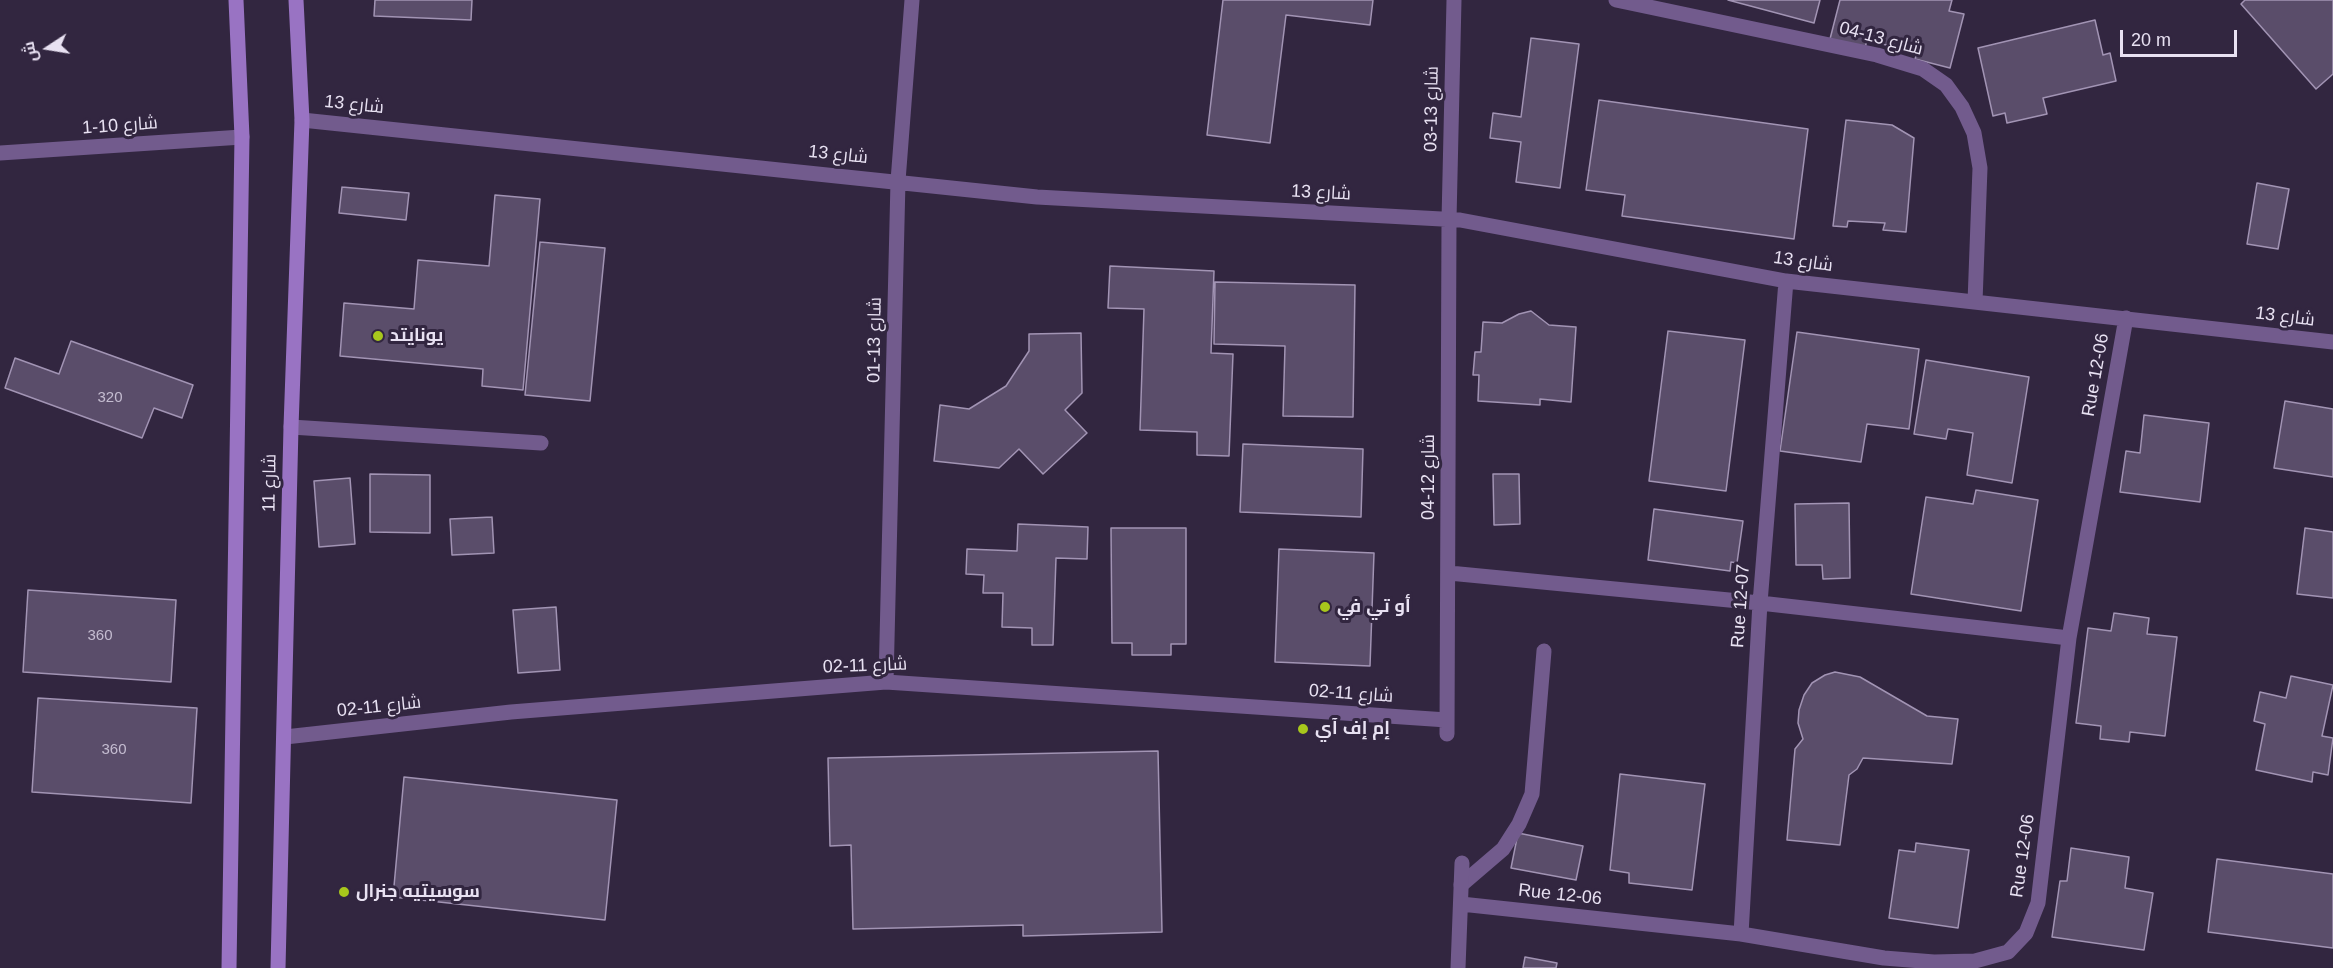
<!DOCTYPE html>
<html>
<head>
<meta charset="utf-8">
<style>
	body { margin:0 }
	#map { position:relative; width:2333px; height:968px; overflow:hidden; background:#322640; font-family:Helvetica,Cairo,sans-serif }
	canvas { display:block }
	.north { position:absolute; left:18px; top:18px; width:60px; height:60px; -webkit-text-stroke:4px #322640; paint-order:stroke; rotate:258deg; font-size:16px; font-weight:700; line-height:24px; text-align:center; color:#e8e1f2 }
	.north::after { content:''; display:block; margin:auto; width:21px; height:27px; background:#e8e1f2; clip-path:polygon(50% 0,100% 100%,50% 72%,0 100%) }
	.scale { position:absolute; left:2120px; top:30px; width:117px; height:27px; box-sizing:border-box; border:3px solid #e8e1f2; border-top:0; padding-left:8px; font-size:18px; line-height:21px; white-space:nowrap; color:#e8e1f2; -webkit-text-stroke:4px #322640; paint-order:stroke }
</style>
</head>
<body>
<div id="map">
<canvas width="2333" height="968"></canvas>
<div class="north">ش</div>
<div class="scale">20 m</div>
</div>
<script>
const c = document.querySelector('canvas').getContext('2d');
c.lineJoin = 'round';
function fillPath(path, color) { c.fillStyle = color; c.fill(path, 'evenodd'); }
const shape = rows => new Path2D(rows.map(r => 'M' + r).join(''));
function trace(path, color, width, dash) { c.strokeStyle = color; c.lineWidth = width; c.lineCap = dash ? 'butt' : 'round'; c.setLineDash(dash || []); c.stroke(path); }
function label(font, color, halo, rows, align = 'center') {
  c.font = font + ' Helvetica,Cairo,sans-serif'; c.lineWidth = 6; c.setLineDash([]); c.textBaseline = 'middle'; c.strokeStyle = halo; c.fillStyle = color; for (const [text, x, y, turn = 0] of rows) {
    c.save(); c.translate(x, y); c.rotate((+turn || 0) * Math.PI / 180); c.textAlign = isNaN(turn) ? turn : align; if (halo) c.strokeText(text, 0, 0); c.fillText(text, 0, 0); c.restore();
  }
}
const building = shape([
	[375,0,472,0,471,20,374,16,375,0],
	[1223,0,1373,0,1370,25,1286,15,1270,143,1207,135,1223,0],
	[1728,0,1820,0,1814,23,1728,0],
	[1840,0,1952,0,1949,11,1964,14,1950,68,1915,59,1917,53,1867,40,1865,48,1830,39,1840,0],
	[2245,0,2333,0,2333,74,2316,89,2241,4,2245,0],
	[2095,20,2103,55,2110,53,2116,81,2043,98,2047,114,2007,123,2005,113,1993,116,1978,48,2095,20],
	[1531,38,1579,44,1560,188,1516,182,1521,142,1490,138,1493,113,1521,117,1531,38],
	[1599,100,1808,129,1794,239,1622,216,1625,195,1586,190,1599,100],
	[1846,120,1892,125,1914,138,1906,232,1883,230,1885,223,1848,221,1847,227,1833,226,1846,120],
	[2257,183,2289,189,2278,249,2247,244,2257,183],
	[342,187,409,193,406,220,339,213,342,187],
	[495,195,540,199,523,390,482,386,483,369,340,356,344,303,414,309,418,260,489,266,495,195],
	[540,242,605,248,590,401,525,395,540,242],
	[1110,266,1214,271,1211,353,1233,354,1229,456,1197,455,1197,432,1140,430,1144,309,1108,308,1110,266],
	[1215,282,1355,285,1353,417,1283,416,1285,346,1214,344,1215,282],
	[1531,311,1549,325,1576,327,1571,402,1540,399,1540,405,1478,401,1479,375,1473,375,1475,352,1481,352,1483,322,1502,323,1519,314,1531,311],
	[1668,331,1745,340,1726,491,1649,481,1668,331],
	[1797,332,1919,349,1909,429,1867,424,1861,462,1780,451,1797,332],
	[1081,333,1082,393,1065,410,1087,433,1043,474,1019,449,999,468,934,461,940,405,969,409,1006,386,1029,351,1029,334,1081,333],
	[71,341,193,385,182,418,154,408,142,438,5,388,15,358,59,374,71,341],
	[1926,360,2029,377,2012,483,1967,475,1973,433,1948,429,1946,439,1914,434,1926,360],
	[2285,401,2333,409,2333,477,2274,468,2285,401],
	[2144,415,2209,423,2200,502,2120,492,2126,451,2140,453,2144,415],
	[1243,444,1363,449,1361,517,1240,512,1243,444],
	[370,474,430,475,430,533,370,532,370,474],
	[1493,474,1519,474,1520,524,1494,525,1493,474],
	[350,478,355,544,319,547,314,481,350,478],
	[1976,490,2038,500,2021,611,1911,594,1926,497,1973,504,1976,490],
	[1849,503,1850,578,1823,579,1822,565,1796,565,1795,504,1849,503],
	[1654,509,1743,521,1737,563,1731,562,1730,571,1648,560,1654,509],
	[492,517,494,553,452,555,450,519,492,517],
	[1018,524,1088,527,1087,559,1056,558,1053,645,1032,645,1032,628,1002,627,1003,593,983,593,984,575,966,574,967,549,1017,551,1018,524],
	[1111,528,1186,528,1186,644,1171,644,1171,655,1132,655,1132,643,1112,643,1111,528],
	[2305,528,2333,532,2333,598,2297,594,2305,528],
	[1279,549,1374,553,1370,666,1275,662,1279,549],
	[28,590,176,600,171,682,23,672,28,590],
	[556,607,560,670,518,673,513,610,556,607],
	[2114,613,2149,618,2147,634,2177,637,2165,736,2130,732,2129,742,2100,739,2101,726,2076,723,2088,628,2111,631,2114,613],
	[1835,672,1860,677,1927,716,1958,719,1952,764,1863,758,1857,769,1849,775,1840,845,1787,840,1795,749,1803,739,1798,723,1799,710,1804,695,1812,683,1825,675,1835,672],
	[2291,676,2333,685,2322,736,2333,738,2328,775,2313,772,2312,782,2256,770,2265,724,2254,721,2260,692,2286,698,2291,676],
	[38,698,197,708,191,803,32,792,38,698],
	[1158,751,1162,932,1023,936,1023,925,853,929,851,845,830,846,828,758,1158,751],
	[1620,774,1705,784,1692,890,1629,883,1629,873,1610,870,1620,774],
	[404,777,617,800,605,920,393,897,404,777],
	[1518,833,1583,846,1576,880,1511,868,1518,833],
	[1916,843,1969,850,1958,928,1889,918,1899,850,1915,852,1916,843],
	[2071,848,2129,857,2125,888,2153,893,2144,950,2052,937,2060,881,2067,881,2071,848],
	[2217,859,2333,874,2333,948,2208,932,2217,859],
	[1525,957,1557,963,1556,968,1523,968,1525,957]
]);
const service = shape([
	[291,427,541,443],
	[1461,885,1503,849,1519,824,1532,794,1544,651]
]);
const minor = shape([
	[1616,0,1877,55,1923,69,1946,85,1962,107,1974,133,1980,168,1975,302],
	[302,120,1037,197,1460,220,1786,281,2333,342],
	[0,153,242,137],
	[1449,573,1760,603,2069,638],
	[886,682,898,181,912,0],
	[1447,734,1449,220,1454,0],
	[285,737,511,712,886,682,1447,720],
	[1461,904,1741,934,1884,958,1934,962,1975,961,2008,952,2026,933,2038,903,2069,638,2126,318],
	[1741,934,1760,603,1786,281],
	[1458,968,1462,863]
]);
const secondary = shape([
	[229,968,242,137,236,0],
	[278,968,291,427,302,120,296,0]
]);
const markers = [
	[378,336,6,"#a8c71c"],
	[1325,607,6,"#a8c71c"],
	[1303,729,6,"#a8c71c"],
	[344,892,6,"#a8c71c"]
];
const numberNames = [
	["320",110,398],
	["360",100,636],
	["360",114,750]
];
const streetNames = [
	["شارع 13-04",1881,39,15],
	["شارع 13",354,105,6],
	["شارع 13-03",1432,109,-89],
	["شارع 10-1",120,126,-4],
	["شارع 13",838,155,6],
	["شارع 13",1321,193,3],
	["شارع 13",1803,262,8],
	["شارع 13",2285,317,7],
	["شارع 13-01",875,340,-89],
	["Rue 12-06",2096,375,-80],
	["شارع 12-04",1429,477,-90],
	["شارع 11",270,483,-89],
	["Rue 12-07",1741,606,-86],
	["شارع 11-02",865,666,-2],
	["شارع 11-02",1351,694,4],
	["شارع 11-02",379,707,-6],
	["Rue 12-06",2023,856,-82],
	["Rue 12-06",1560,895,6]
];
const poiNames = [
	["يونايتد",390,336],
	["أو تي في",1337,607],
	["إم إف آي",1315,729],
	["سوسيتيه جنرال",356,892]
];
fillPath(building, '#5a4d6a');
trace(building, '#a294b4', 1.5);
trace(service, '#725b8d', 15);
trace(minor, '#725b8d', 15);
trace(secondary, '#9973c3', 15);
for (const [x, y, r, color] of markers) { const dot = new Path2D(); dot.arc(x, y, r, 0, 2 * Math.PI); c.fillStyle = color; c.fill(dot); trace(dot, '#322640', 2); }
label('15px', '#c4bcd0', null, numberNames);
label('18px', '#e8e1f2', '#322640', streetNames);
label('bold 18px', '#e8e1f2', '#322640', poiNames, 'left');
</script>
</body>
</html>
